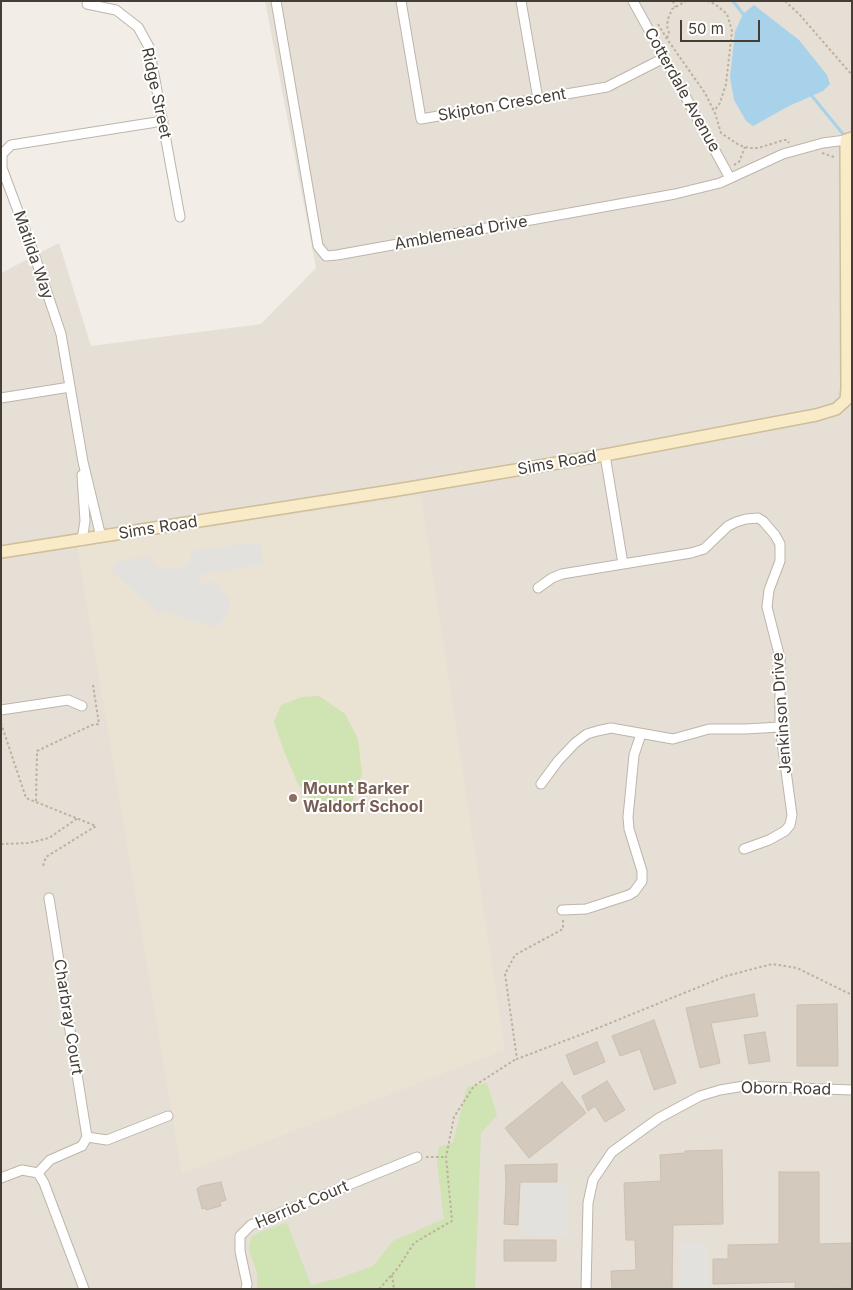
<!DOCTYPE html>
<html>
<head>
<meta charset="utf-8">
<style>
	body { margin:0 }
	#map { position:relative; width:853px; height:1290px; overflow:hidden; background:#f2eee7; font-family:Inter,sans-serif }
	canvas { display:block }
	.frame { position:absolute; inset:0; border:2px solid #443e36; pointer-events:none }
	.scale { position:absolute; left:680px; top:20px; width:80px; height:22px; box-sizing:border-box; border:2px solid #443e36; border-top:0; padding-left:6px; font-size:15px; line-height:18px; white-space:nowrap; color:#443e36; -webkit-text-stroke:4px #fff; paint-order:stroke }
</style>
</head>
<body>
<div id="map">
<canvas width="853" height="1290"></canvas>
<div class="frame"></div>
<div class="scale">50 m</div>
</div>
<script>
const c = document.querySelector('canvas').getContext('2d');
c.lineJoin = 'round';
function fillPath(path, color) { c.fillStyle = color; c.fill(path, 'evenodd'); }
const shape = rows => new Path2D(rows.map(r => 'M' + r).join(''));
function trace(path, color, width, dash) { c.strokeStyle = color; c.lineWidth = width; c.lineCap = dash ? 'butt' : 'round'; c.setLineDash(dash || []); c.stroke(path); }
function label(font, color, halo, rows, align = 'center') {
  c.font = font + ' Inter,sans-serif'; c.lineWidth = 4; c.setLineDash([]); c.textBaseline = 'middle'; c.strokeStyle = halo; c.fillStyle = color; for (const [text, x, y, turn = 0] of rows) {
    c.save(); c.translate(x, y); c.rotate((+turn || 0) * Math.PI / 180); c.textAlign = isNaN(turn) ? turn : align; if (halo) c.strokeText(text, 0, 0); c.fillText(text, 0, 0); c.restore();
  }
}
const residential = shape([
	[265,1,852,1,852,1289,1,1289,1,273,59,243,91,346,261,324,316,268]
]);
const education = shape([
	[421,495,505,1050,182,1174,77,547]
]);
const green = shape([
	[319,696,345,714,358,739,362,774,352,802,335,807,315,806,298,784,284,751,274,722,281,705,302,697],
	[487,1083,497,1115,481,1133,475,1288,257,1289,257,1273,249,1249,251,1237,262,1231,287,1223,311,1285,340,1278,373,1266,393,1241,444,1219,437,1164,439,1147,453,1143,467,1087]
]);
const parking = shape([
	[260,542,264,564,203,574,199,578,199,582,201,585,209,582,220,584,222,593,227,596,230,606,225,618,214,627,164,612,159,613,111,571,117,561,151,556,154,565,161,569,179,568,189,563,192,551],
	[567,1182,568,1236,521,1235,521,1183],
	[679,1244,708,1244,708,1289,679,1289]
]);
const water = shape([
	[754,5,799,40,827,75,830,84,823,91,789,106,753,126,746,121,734,100,730,77,735,32,743,14]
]);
const stream = shape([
	[733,1,743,14],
	[812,96,843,134]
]);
const building = shape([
	[754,994,758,1016,711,1023,720,1063,700,1068,686,1008,754,994],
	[837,1004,838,1066,797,1066,797,1005,837,1004],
	[654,1020,676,1083,654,1090,640,1049,620,1056,612,1036,654,1020],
	[765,1032,770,1061,749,1064,744,1035,765,1032],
	[597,1042,605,1062,574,1075,566,1055,597,1042],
	[607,1081,625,1110,605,1122,595,1106,588,1111,582,1096,607,1081],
	[562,1082,586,1113,529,1158,505,1128,562,1082],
	[722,1150,723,1224,673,1225,672,1289,612,1289,611,1271,636,1270,635,1240,626,1240,624,1183,661,1181,660,1155,685,1153,685,1151,722,1150],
	[557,1164,557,1182,520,1182,518,1225,504,1224,506,1182,505,1165,557,1164],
	[779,1172,819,1172,819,1244,852,1243,852,1288,795,1289,795,1282,713,1284,713,1259,728,1259,728,1245,779,1244,779,1172],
	[221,1182,226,1200,220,1202,221,1206,206,1210,205,1208,202,1209,197,1189,201,1186,221,1182],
	[504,1240,556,1240,556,1261,504,1261,504,1240]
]);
const path = shape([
	[673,1,675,7],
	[707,1,715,4,727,14,732,31,726,84,720,103,714,111],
	[785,1,799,14,852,75],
	[658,24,667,39,705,93,715,113,721,133,739,145,749,148,758,148,784,140,787,140,789,143],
	[667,38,669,33,667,26,668,19,672,9,686,1],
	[822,153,834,157],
	[734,165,739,162,745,147],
	[1,723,26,798,96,826,46,857,43,866],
	[36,801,37,751,92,725,99,724,93,685],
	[1,844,29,843,49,838,78,818],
	[563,920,563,929,515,955,505,974,517,1059,593,1030,726,976,772,964,797,968,852,995],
	[426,1157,446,1157],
	[392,1275,394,1289],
	[379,1289,398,1268,414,1243,452,1221,446,1157,454,1117,474,1086,516,1059]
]);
const street = shape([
	[276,1,318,246,326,256,337,255,675,194,720,183,783,154,823,143,846,140],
	[401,1,421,119,607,87,664,58],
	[521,1,538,99],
	[633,1,730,178],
	[87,4,116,10,138,27,149,47,180,217],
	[1,398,70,387],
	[605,455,623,564,691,553,704,549,728,526,736,522,746,519,758,518,763,521,775,535,780,544,780,561,769,590,767,607,780,658,780,727,792,815,790,825,785,831,769,840,744,849],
	[82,475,85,521,82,540],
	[101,537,83,462,61,334,34,254,2,168,2,154,11,145,163,121],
	[538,588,552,578,562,574,623,564],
	[1,710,68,700,82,706],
	[541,784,558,761,575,743,587,734,597,731,611,728,673,739,709,729,745,729,780,727],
	[562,910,586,909,629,895,634,892,642,881,642,871,629,829,628,817,634,755,641,734],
	[87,1137,107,1140,168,1116],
	[38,1173,50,1160,82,1146,87,1137,49,898],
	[1,1178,22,1170,38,1173,44,1183,84,1289],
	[246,1289,247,1284,240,1251,240,1236,251,1225,417,1157],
	[586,1289,588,1203,593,1180,612,1152,659,1118,700,1096,720,1090,744,1086,852,1090]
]);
const secondary = shape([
	[1,552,397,490,605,455,816,415,836,409,846,400,847,388,846,140,852,138]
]);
const markers = [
	[293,798,5,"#8d6e63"]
];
const streetNames = [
	["Cotterdale Avenue",682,90,61],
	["Ridge Street",156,93,78],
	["Skipton Crescent",502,105,-10],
	["Amblemead Drive",461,233,-10],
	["Matilda Way",33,255,71],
	["Sims Road",557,463,-10],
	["Sims Road",158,528,-9],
	["Jenkinson Drive",782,713,-94],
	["Charbray Court",68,1017,81],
	["Oborn Road",786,1089,1],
	["Herriot Court",302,1205,-23]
];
const educationNames = [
	["Mount Barker",303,789],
	["Waldorf School",303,807]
];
fillPath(residential, '#e5dfd5');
fillPath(education, '#eae2d2');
fillPath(green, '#d0e3b2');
fillPath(parking, '#e3e1de');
fillPath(water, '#a7d2ea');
trace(stream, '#a7d2ea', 3);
fillPath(building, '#d3c9bd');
trace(building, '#cdc0b1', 1);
trace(street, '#bdb5aa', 11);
trace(secondary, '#cebe99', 14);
trace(path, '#bdb09c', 2, [2.5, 2.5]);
trace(street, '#fff', 9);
trace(secondary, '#faebc8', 11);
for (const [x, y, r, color] of markers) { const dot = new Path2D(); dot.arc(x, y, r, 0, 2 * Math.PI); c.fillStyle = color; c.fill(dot); trace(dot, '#fff', 2); }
label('16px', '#443e36', '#fff', streetNames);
label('bold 16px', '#785e54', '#fff', educationNames, 'left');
</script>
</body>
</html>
